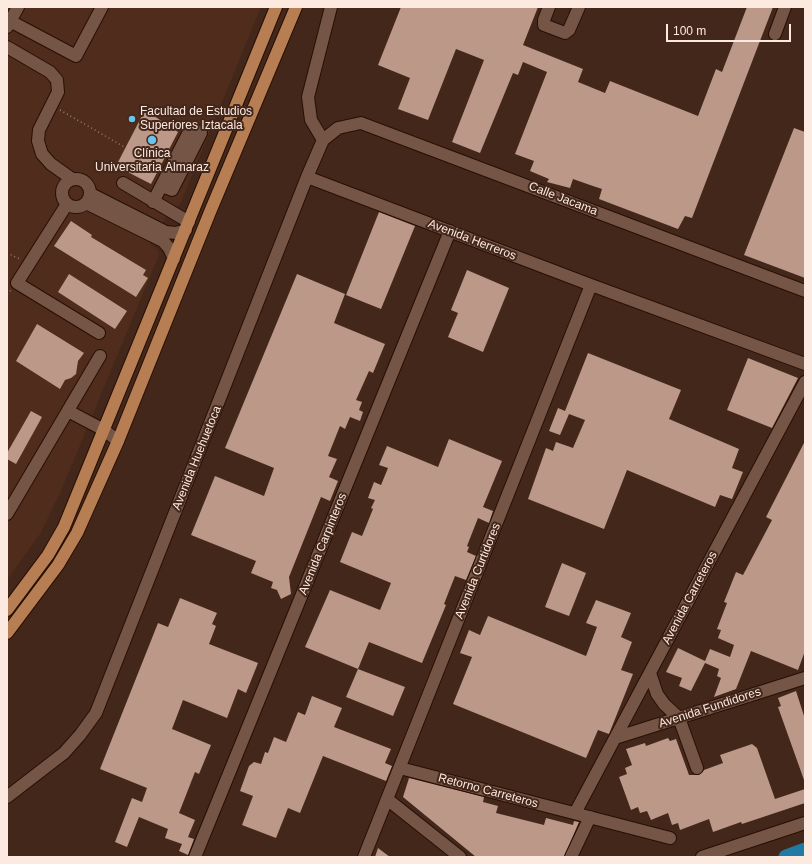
<!DOCTYPE html>
<html>
<head>
<meta charset="utf-8">
<style>
	body { margin:0 }
	#map { position:relative; width:812px; height:864px; overflow:hidden; background:#43271a; font-family:Helvetica,sans-serif }
	canvas { display:block }
	.frame { position:absolute; inset:0; border:8px solid #fce9e0; pointer-events:none }
	.scale { position:absolute; left:666px; top:24px; width:125px; height:18px; box-sizing:border-box; border:2px solid #fce9e0; border-top:0; padding-left:5px; font-size:12px; line-height:14px; white-space:nowrap; color:#fce9e0; -webkit-text-stroke:3px #43271a; paint-order:stroke }
</style>
</head>
<body>
<div id="map">
<canvas width="812" height="864"></canvas>
<div class="frame"></div>
<div class="scale">100 m</div>
</div>
<script>
const c = document.querySelector('canvas').getContext('2d');
c.lineJoin = 'round';
function fillPath(path, color) { c.fillStyle = color; c.fill(path, 'evenodd'); }
const shape = rows => new Path2D(rows.map(r => 'M' + r).join(''));
function trace(path, color, width, dash) { c.strokeStyle = color; c.lineWidth = width; c.lineCap = dash ? 'butt' : 'round'; c.setLineDash(dash || []); c.stroke(path); }
function label(font, color, halo, rows, align = 'center') {
  c.font = font + ' Helvetica,sans-serif'; c.lineWidth = 4; c.setLineDash([]); c.textBaseline = 'middle'; c.strokeStyle = halo; c.fillStyle = color; for (const [text, x, y, turn = 0] of rows) {
    c.save(); c.translate(x, y); c.rotate((+turn || 0) * Math.PI / 180); c.textAlign = isNaN(turn) ? turn : align; if (halo) c.strokeText(text, 0, 0); c.fillText(text, 0, 0); c.restore();
  }
}
const built = shape([
	[7,7,261,7,181,202,177,208,173,206,150,244,158,250,159,255,61,491,40,534,7,580]
]);
const river = shape([
	[786,857,805,850]
]);
const building = shape([
	[401,7,538,7,523,45,583,69,578,82,605,93,610,81,698,116,716,69,722,72,747,7,773,7,692,218,685,216,678,229,599,199,602,189,590,185,573,179,570,188,547,182,549,179,530,171,534,161,515,154,547,72,523,62,518,75,513,73,480,153,452,142,484,60,456,49,428,120,398,109,410,78,378,65],
	[145,110,178,132,151,184,116,166],
	[794,128,805,132,805,278,744,255],
	[379,212,415,226,381,309,346,295],
	[71,221,92,235,91,237,146,270,143,275,148,278,136,297,54,246],
	[467,270,509,288,483,352,448,337,458,313,451,310],
	[69,274,127,311,115,329,58,292],
	[297,274,345,294,334,323,385,344,373,373,369,371,356,400,362,402,359,410,363,412,360,421,350,417,345,429,340,426,328,456,337,459,329,477,338,481,330,501,321,497,289,577,291,594,281,599,277,590,271,588,273,582,251,573,256,561,191,535,215,476,264,496,274,468,225,448],
	[37,324,84,353,78,361,76,374,71,378,65,380,60,389,16,361],
	[588,353,681,390,669,419,739,449,732,468,743,472,732,499,720,495,715,507,627,470,604,529,528,499,546,448,553,451,556,442,573,448,585,420,569,414,560,435,549,431,558,408,565,411],
	[748,358,798,378,772,428,727,410],
	[31,411,42,417,16,464,7,459,7,453],
	[449,439,502,461,483,507,493,511,489,523,478,518,467,546,469,547,467,552,476,556,466,580,455,576,444,604,446,605,422,663,369,642,358,669,305,647,330,590,380,610,391,583,340,562,352,532,362,536,373,509,371,508,375,500,368,498,374,482,381,485,388,468,379,465,387,446,438,467],
	[805,441,805,651,798,670,751,651,736,689,714,697,721,678,717,676,719,669,705,663,691,691,679,686,682,678,666,672,678,648,705,661,710,649,730,657,734,645,718,638,721,630,717,629,727,603,724,602,736,572,743,575,772,520,766,517],
	[562,563,586,573,569,616,545,607],
	[180,598,217,613,212,624,216,626,209,644,258,663,246,693,238,689,227,718,183,700,172,729,211,745,199,774,195,772,179,813,195,820,188,837,194,839,188,855,179,851,182,844,165,838,168,829,139,817,127,847,115,842,132,798,142,802,147,788,100,769,158,623,168,627],
	[596,600,631,613,621,637,632,642,621,670,633,674,609,734,598,730,586,758,453,704,472,657,460,653,469,630,480,635,488,616,586,656,597,627,586,623],
	[358,669,405,687,393,716,346,697],
	[796,691,805,719,804,780,778,707,781,706,778,698],
	[312,696,342,708,334,727,391,749,385,763,392,766,386,781,323,756,300,813,288,808,276,838,242,825,253,796,240,791,249,766,254,762,261,764,265,752,268,753,274,737,286,742,298,712,305,715],
	[668,738,670,741,676,739,689,775,699,775,704,770,723,763,720,755,752,744,757,748,775,799,805,789,805,803,742,824,741,822,713,832,709,819,680,830,678,823,672,825,668,813,651,820,647,811,640,813,638,807,631,810,619,777,627,774,625,768,632,765,626,749,645,743,646,746],
	[409,778,484,797,483,802,498,806,496,813,544,825,546,818,573,825,574,821,579,822,564,857,476,857,403,797],
	[378,848,390,857,375,857]
]);
const path = shape([
	[60,110,126,148],
	[7,253,20,259],
	[7,294,11,290]
]);
const minor = shape([
	[549,7,544,20,544,25,565,33,569,30,579,7],
	[10,21,76,56,102,7],
	[7,27,18,7],
	[775,34,785,7],
	[7,47,50,72,57,80,58,92,39,130,38,141,42,154,51,164,72,179],
	[323,140,311,120,308,97,331,7],
	[307,177,591,285,805,364],
	'62 193a14 14 0 1 1 28 0a14 14 0 1 1-28 0Z',
	[123,183,189,222],
	[91,194,166,232,176,233,186,230],
	[153,202,191,128,201,133,172,190,162,186],
	[86,203,163,241,169,248,174,259],
	[67,204,17,283,99,333],
	[68,411,104,430,118,441],
	[7,514,100,356],
	[650,673,657,694,664,704,679,718,697,768],
	[615,738,805,678],
	[400,768,670,838],
	[7,797,64,753,80,735,96,713,307,177,323,140,338,128,361,123,805,291],
	[387,799,460,857],
	[575,813,805,382],
	[195,857,450,231],
	[364,857,591,285],
	[571,857,590,817],
	[702,857,805,823]
]);
const major = shape([
	[7,610,48,555,64,527,276,7],
	[7,633,58,565,77,533,118,441,210,212,296,7]
]);
const markers = [
	[132,119,4,"#66c4ef"],
	[152,140,5,"#66c4ef"]
];
const poiNames = [
	["Facultad de Estudios",140,112],
	["Superiores Iztacala",140,126],
	["Clínica",152,154,"center"],
	["Universitaria Almaraz",152,168,"center"]
];
const streetNames = [
	["Calle Jacama",563,199,21],
	["Avenida Herreros",472,240,21],
	["Avenida Huehuetoca",197,458,-68],
	["Avenida Carpinteros",323,544,-68],
	["Avenida Curtidores",478,571,-68],
	["Avenida Carreteros",690,598,-62],
	["Avenida Fundidores",710,708,-18],
	["Retorno Carreteros",488,791,15]
];
fillPath(built, '#4f2c1c');
trace(river, '#207aa2', 15);
fillPath(building, '#bb9888');
trace(minor, '#280f03', 14);
trace(major, '#280f03', 14);
trace(path, '#967e72', 1.5, [1, 3]);
trace(minor, '#745546', 12);
trace(major, '#b67e52', 12);
for (const [x, y, r, color] of markers) { const dot = new Path2D(); dot.arc(x, y, r, 0, 2 * Math.PI); c.fillStyle = color; c.fill(dot); trace(dot, '#43271a', 1.5); }
label('12px', '#fce9e0', '#43271a', poiNames, 'left');
label('12px', '#fce9e0', '#43271a', streetNames);
</script>
</body>
</html>
